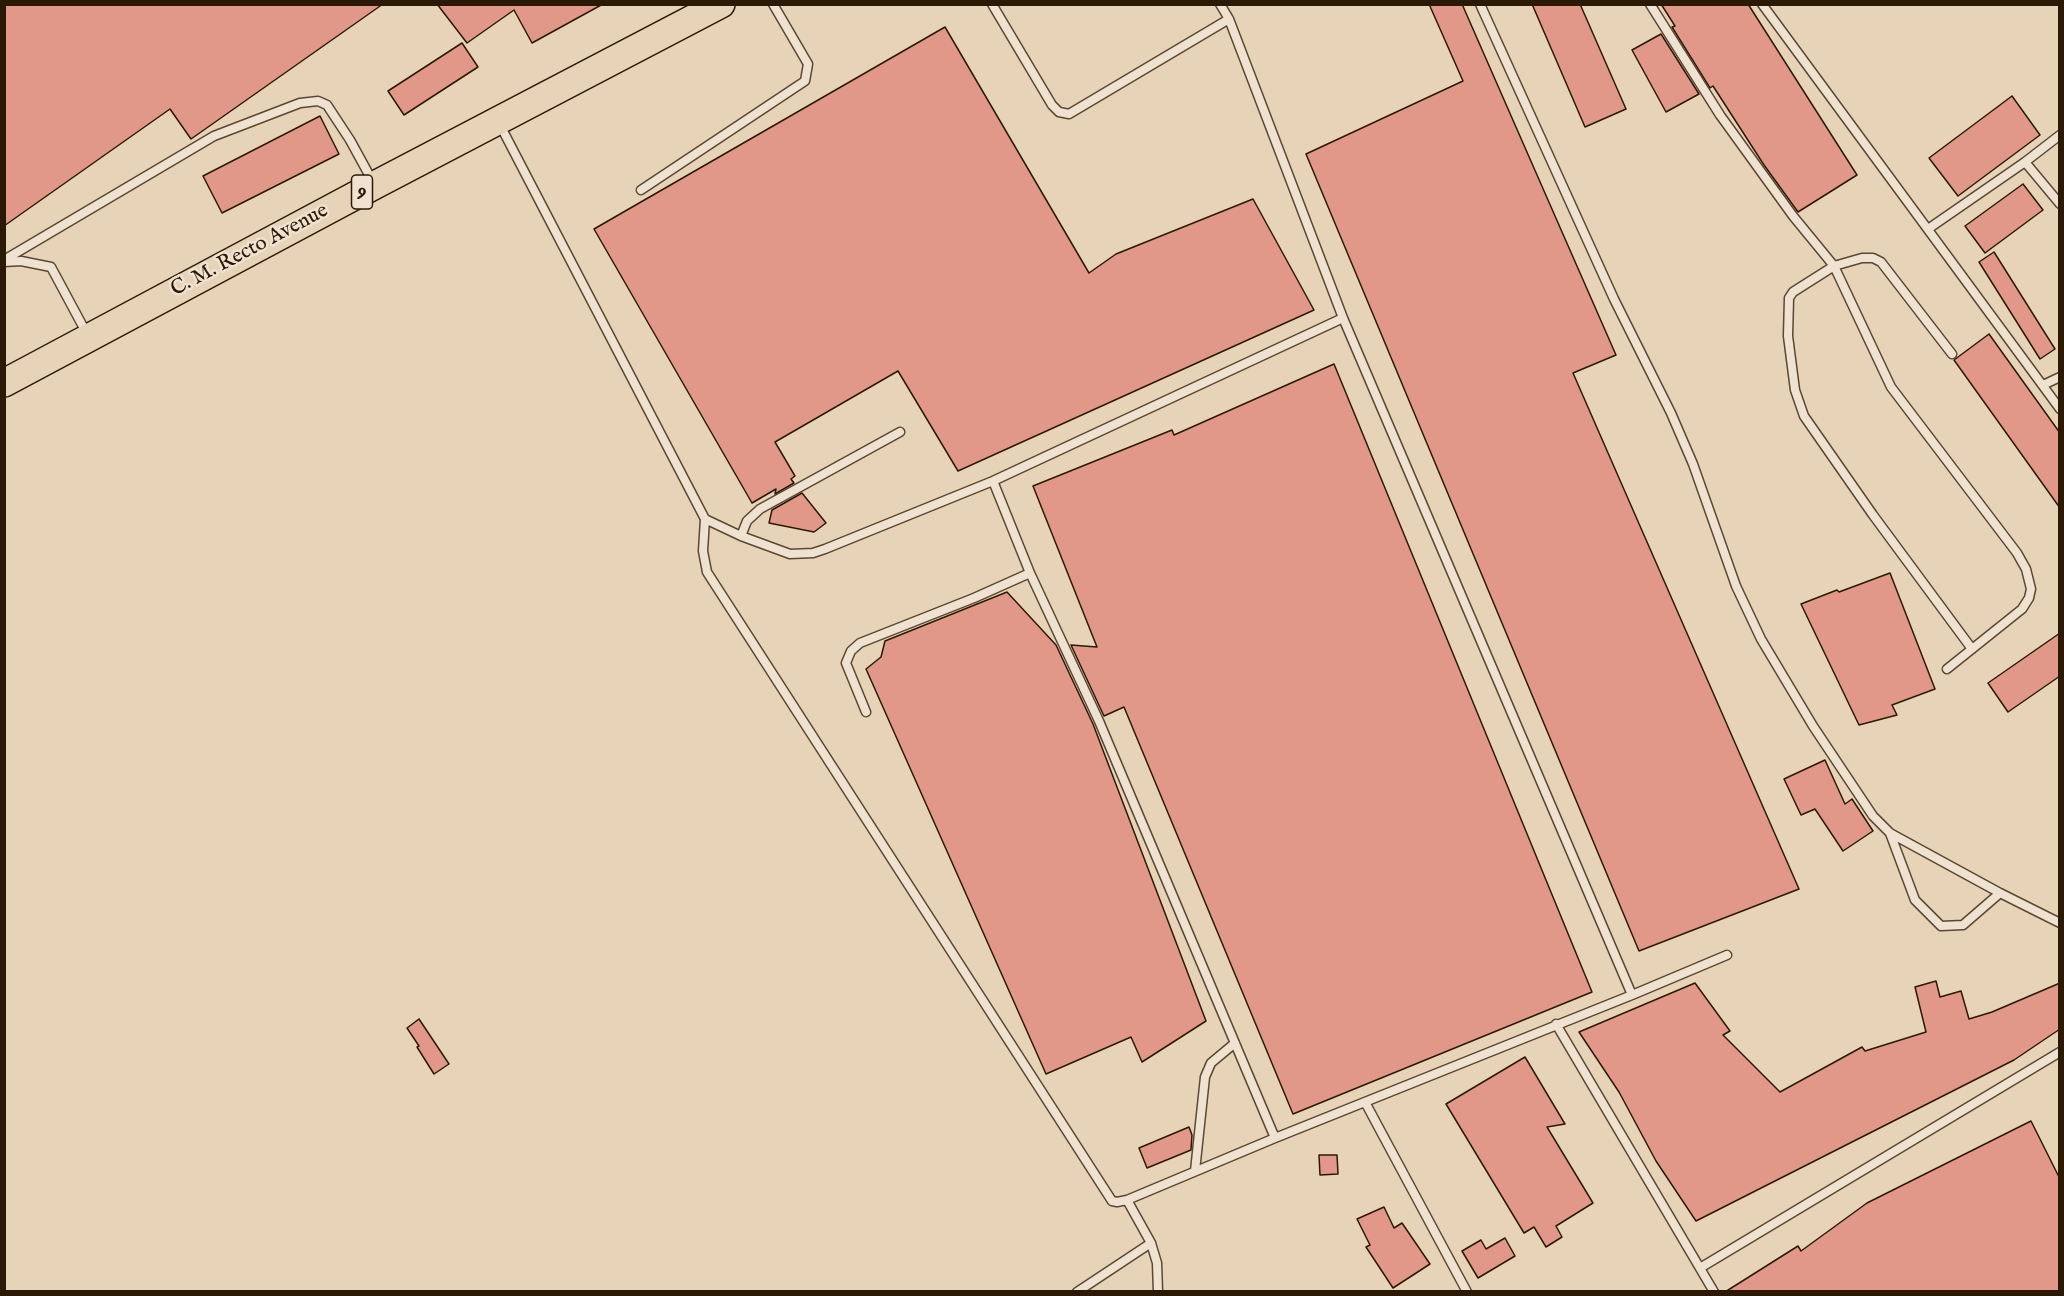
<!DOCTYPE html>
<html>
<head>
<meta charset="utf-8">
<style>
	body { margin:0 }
	#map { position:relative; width:2064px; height:1296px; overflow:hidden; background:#e6d3b8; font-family:"IM FELL English",serif }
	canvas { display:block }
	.frame { position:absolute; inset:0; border:6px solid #2c1905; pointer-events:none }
</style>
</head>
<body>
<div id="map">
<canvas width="2064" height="1296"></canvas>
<div class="frame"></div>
</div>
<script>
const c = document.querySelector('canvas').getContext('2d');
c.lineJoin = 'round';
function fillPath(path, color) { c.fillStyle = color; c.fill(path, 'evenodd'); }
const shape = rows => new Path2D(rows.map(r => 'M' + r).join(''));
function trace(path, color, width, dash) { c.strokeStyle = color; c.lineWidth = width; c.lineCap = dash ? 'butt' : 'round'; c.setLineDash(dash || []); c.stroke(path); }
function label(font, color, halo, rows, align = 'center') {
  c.font = font + ' "IM FELL English",serif'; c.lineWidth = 5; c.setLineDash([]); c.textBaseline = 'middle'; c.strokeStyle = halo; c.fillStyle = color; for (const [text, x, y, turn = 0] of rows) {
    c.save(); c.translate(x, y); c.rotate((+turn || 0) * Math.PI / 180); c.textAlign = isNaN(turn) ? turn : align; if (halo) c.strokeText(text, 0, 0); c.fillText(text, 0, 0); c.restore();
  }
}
const building = shape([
	[4,4,383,4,191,139,170,109,4,226,4,4],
	[437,4,603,4,532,43,514,10,467,43,437,4],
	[1429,4,1462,4,1616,355,1573,373,1799,889,1639,951,1306,154,1463,81,1429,4],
	[1532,4,1580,4,1626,109,1585,127,1532,4],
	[1661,4,1748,4,1857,175,1798,212,1764,165,1713,86,1710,88,1672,27,1675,26,1661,4],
	[945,27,1089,273,1116,254,1253,199,1314,310,958,471,898,371,775,442,795,476,791,479,794,483,775,494,776,489,752,503,594,229,945,27],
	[1661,34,1699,94,1666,112,1632,50,1661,34],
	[462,43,478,67,404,115,388,91,462,43],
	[2012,96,2040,135,1958,196,1929,158,2012,96],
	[320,116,339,154,222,213,203,176,320,116],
	[2023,184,2043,210,1985,253,1965,226,2023,184],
	[1994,252,2055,349,2040,359,1979,262,1994,252],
	[1989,334,2060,433,2060,508,1954,360,1989,334],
	[1334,364,1592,992,1293,1114,1124,707,1104,716,1071,645,1097,647,1033,486,1172,430,1174,435,1334,364],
	[802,493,826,523,814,532,769,523,772,510,802,493],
	[1890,573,1935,689,1892,705,1897,715,1859,725,1801,604,1837,590,1839,592,1890,573],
	[1007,592,1056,645,1093,724,1206,1021,1142,1062,1131,1037,1046,1074,866,669,881,657,885,641,1007,592],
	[2060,633,2060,676,2008,712,1988,683,2060,633],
	[1825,760,1845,804,1852,799,1873,831,1843,851,1815,809,1801,815,1784,779,1825,760],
	[1936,981,1940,997,1961,991,1969,1019,1992,1012,2060,983,2060,1029,2014,1060,1696,1221,1656,1161,1619,1092,1579,1032,1695,983,1730,1031,1723,1035,1780,1092,1862,1047,1865,1051,1926,1032,1915,987,1936,981],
	[419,1019,449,1064,434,1074,417,1047,419,1046,407,1028,419,1019],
	[1525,1057,1565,1124,1547,1127,1593,1203,1556,1226,1562,1237,1546,1247,1534,1227,1524,1233,1446,1104,1525,1057],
	[2031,1121,2060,1179,2060,1292,1725,1292,1798,1246,1801,1251,1867,1203,2031,1121],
	[1189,1127,1192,1135,1191,1150,1147,1168,1139,1148,1189,1127],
	[1319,1155,1337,1155,1338,1174,1320,1175,1319,1155],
	[1384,1207,1394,1228,1402,1223,1430,1264,1393,1288,1366,1247,1370,1245,1357,1219,1384,1207],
	[1505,1238,1515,1256,1478,1278,1462,1251,1481,1240,1486,1249,1505,1238]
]);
const service = shape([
	[992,4,1052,105,1059,112,1069,114,1229,19,1220,4],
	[1480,4,1614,299,1671,413,1693,464,1736,586,1761,639,1813,726,1873,816,1890,833,2000,893,2060,923],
	[1650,4,1720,115,1793,216,1834,266,1891,387,2017,553,2026,569,2031,589,2029,598,2022,609,1947,669],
	[1762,4,2060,409],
	[1229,19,1343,318],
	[500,125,705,519,741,536,790,554,813,553,825,549,993,481,1343,318,1632,995,1727,955],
	[2025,162,2060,204],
	[641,190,805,81,808,64,773,4],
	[1928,229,2025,162,2060,135],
	[4,260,214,136,300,103,318,101,327,105,350,140,373,182],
	[4,262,21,261,51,267,87,334],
	[1952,354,1881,262,1873,258,1862,258,1834,266,1793,292,1789,298,1788,336,1795,390,1804,416,1873,515,1972,649],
	[2043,385,2060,377],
	[993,481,1030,573,1099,721,1275,1138],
	[705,519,703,551,707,572,1112,1201,1117,1202,1127,1200,1275,1138,1632,995],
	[741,536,747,521,760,509,900,432],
	[866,712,846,663,851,651,860,643,974,598,1030,573],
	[1890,833,1915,900,1941,926,1963,925,2000,893],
	[1556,1024,1714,1292],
	[1365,1102,1467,1292],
	[1195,1171,1205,1077,1211,1063,1235,1043],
	[1127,1200,1151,1243,1157,1263,1158,1292],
	[1700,1268,2060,1052],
	[1077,1292,1151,1243]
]);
const trunk = shape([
	[4,383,375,185,721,4]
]);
const shields = [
	[362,192,21]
];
const shieldNames = [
	["9",362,192]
];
const streetNames = [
	["C. M. Recto Avenue",250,251,-28]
];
fillPath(building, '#e29888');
trace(building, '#2c1905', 1.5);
trace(service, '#5a4832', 11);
trace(trunk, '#2c1905', 30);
trace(service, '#efe2d1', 8);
trace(trunk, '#e6d3b8', 27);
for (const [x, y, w] of shields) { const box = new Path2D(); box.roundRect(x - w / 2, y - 17, w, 34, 4.5); c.fillStyle = '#efe2d1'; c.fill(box); trace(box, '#2c1905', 1.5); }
label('bold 20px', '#2c1905', null, shieldNames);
label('21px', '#2c1905', '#efe2d1', streetNames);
</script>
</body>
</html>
